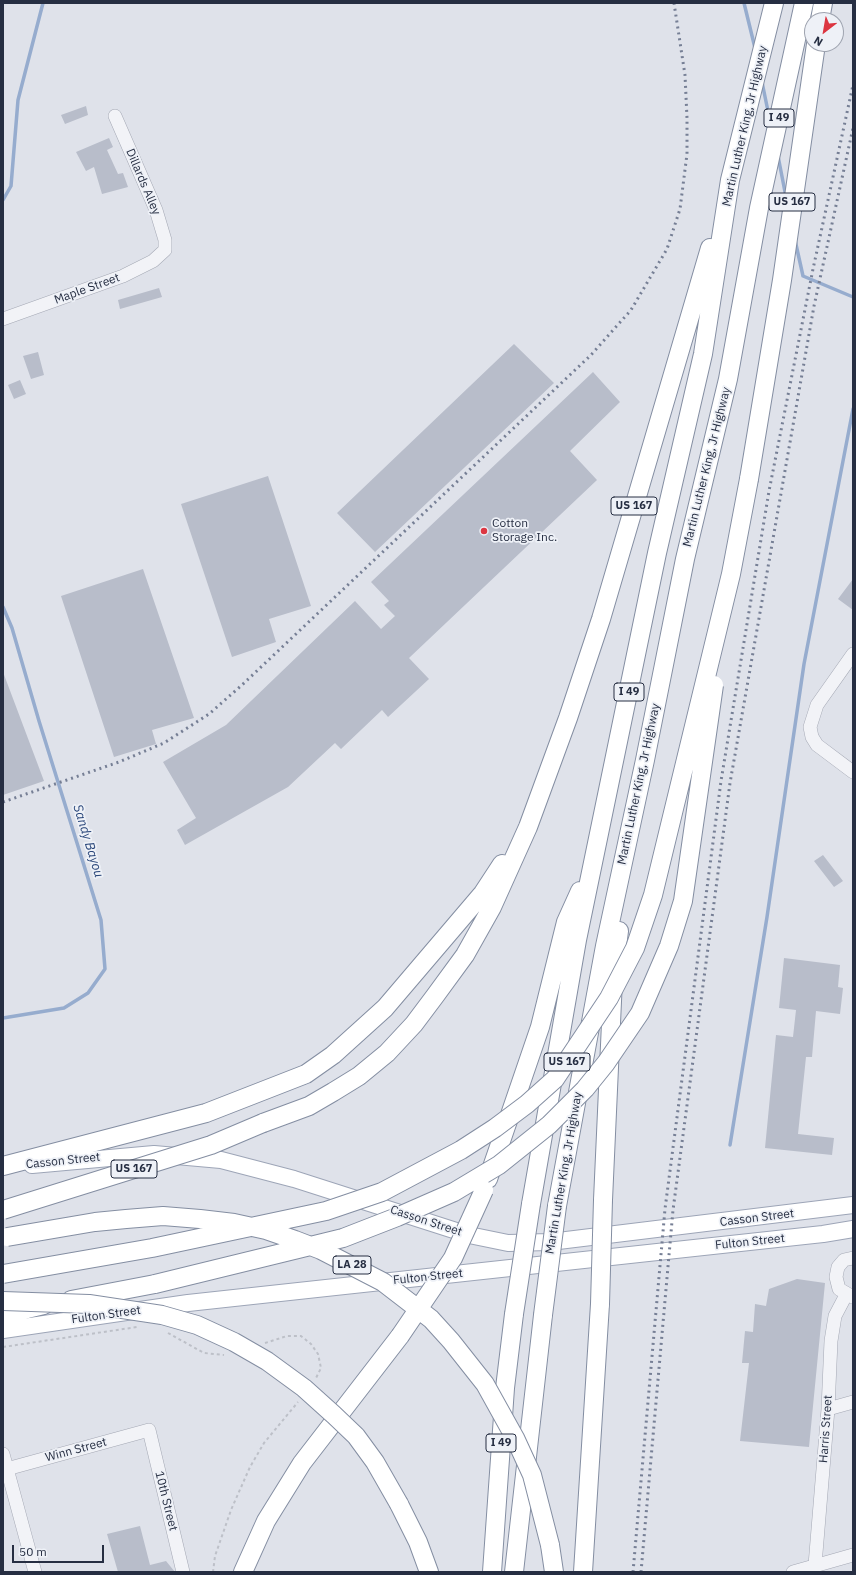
<!DOCTYPE html>
<html>
<head>
<meta charset="utf-8">
<style>
	body { margin:0 }
	#map { position:relative; width:856px; height:1575px; overflow:hidden; background:#dfe2ea; font-family:"IBM Plex Sans",sans-serif }
	canvas { display:block }
	.frame { position:absolute; inset:0; border:4px solid #262e42; pointer-events:none }
	.north { position:absolute; left:804px; top:12px; width:40px; height:40px; box-sizing:border-box; background:#eef1f7; border:1px solid #9ea3af; border-radius:50%; rotate:211deg; font-size:11px; font-weight:700; line-height:16px; text-align:center; color:#262e42 }
	.north::after { content:''; display:block; margin:auto; width:14px; height:18px; background:#dc3641; clip-path:polygon(50% 0,100% 100%,50% 72%,0 100%) }
	.scale { position:absolute; left:12px; top:1545px; width:92px; height:18px; box-sizing:border-box; border:2px solid #262e42; border-top:0; padding-left:5px; font-size:12px; line-height:14px; white-space:nowrap; color:#262e42; -webkit-text-stroke:3px #eef1f7; paint-order:stroke }
</style>
</head>
<body>
<div id="map">
<canvas width="856" height="1575"></canvas>
<div class="frame"></div>
<div class="north">N</div>
<div class="scale">50 m</div>
</div>
<script>
const c = document.querySelector('canvas').getContext('2d');
c.lineJoin = 'round';
const shape = rows => new Path2D(rows.map(r => 'M' + r).join(''));
function trace(path, color, width, dash) { c.strokeStyle = color; c.lineWidth = width; c.lineCap = dash ? 'butt' : 'round'; c.setLineDash(dash || []); c.stroke(path); }
function fillPath(path, color) { c.fillStyle = color; c.fill(path, 'evenodd'); }
function label(font, color, halo, rows, align = 'center') {
  c.font = font + ' "IBM Plex Sans",sans-serif'; c.lineWidth = 3.5; c.setLineDash([]); c.textBaseline = 'middle'; c.strokeStyle = halo; c.fillStyle = color; for (const [text, x, y, turn = 0] of rows) {
    c.save(); c.translate(x, y); c.rotate((+turn || 0) * Math.PI / 180); c.textAlign = isNaN(turn) ? turn : align; if (halo) c.strokeText(text, 0, 0); c.fillText(text, 0, 0); c.restore();
  }
}
const stream = shape([
	[744,3,755,48],
	[762,82,770,121],
	[778,156,786,197],
	[3,200,11,186,18,100,43,3],
	[795,240,803,276,853,297],
	[3,607,12,628,39,721,101,920,105,969,88,993,64,1008,3,1018],
	[730,1145,767,917,804,664,853,409]
]);
const building = shape([
	[86,106,88,115,65,124,61,115],
	[109,138,113,147,107,150,118,174,123,173,128,187,102,194,94,167,86,171,76,152],
	[159,288,162,297,120,309,118,300],
	[514,344,554,383,375,552,337,513],
	[38,352,44,375,31,379,23,356],
	[593,372,620,402,570,451,597,480,409,658,429,679,388,717,382,710,341,749,335,743,288,787,185,845,177,830,196,818,163,762,226,725,355,601,381,629,395,616,384,605,389,601,371,582],
	[20,380,26,394,14,399,8,385],
	[268,476,311,606,269,619,276,642,232,657,181,504],
	[143,569,194,718,152,730,156,744,114,757,61,596],
	[853,579,853,610,838,599],
	[3,672,44,781,3,795],
	[823,855,843,881,834,887,814,861],
	[784,958,840,965,838,987,843,988,840,1014,816,1011,812,1057,806,1057,798,1134,834,1138,832,1155,765,1148,776,1035,793,1037,796,1010,779,1008],
	[797,1279,825,1283,809,1447,740,1441,749,1363,742,1363,745,1331,753,1332,755,1304,766,1306,769,1289],
	[140,1526,150,1565,166,1561,175,1572,118,1572,107,1534]
]);
const path = shape([
	[168,1333,204,1353,224,1355],
	[265,1343,287,1336,301,1336,311,1344,318,1354,321,1368,316,1378],
	[3,1347,137,1327],
	[213,1572,215,1556,231,1510,250,1467,264,1443,298,1402]
]);
const minor = shape([
	[3,319,123,276,153,261,165,250,165,240,156,210,115,116],
	[853,654,817,705,810,727,812,737,817,745,853,772],
	[853,1258,844,1260,838,1267,836,1277,839,1289,853,1297],
	[828,1409,853,1402],
	[3,1454,35,1572],
	[3,1470,149,1430,183,1572],
	[815,1565,828,1409,831,1341,835,1316,846,1295],
	[793,1572,853,1555]
]);
const major = shape([
	[32,1165,154,1154,221,1160,294,1179,469,1235,508,1243,550,1242,853,1205],
	[3,1330,188,1303,823,1234,853,1229]
]);
const highway = shape([
	[820,20,823,3],
	[749,479,782,280,816,44],
	[263,1123,309,1106,333,1092,359,1076,387,1053,414,1024,435,996,465,955,492,907,528,827,568,718,601,619,710,248],
	[3,1166,206,1113,306,1074,333,1055,385,1008,483,893,502,864],
	[488,1179,540,1027,566,922,580,891],
	[603,1200,613,979,619,931],
	[531,1204,577,940,657,553,703,354,730,180,774,3],
	[557,1206,605,946,645,760,685,559,728,379,759,208,804,3],
	[71,1300,155,1284],
	[3,1318,27,1309,44,1305],
	[399,1504,418,1542,429,1572],
	[550,1545,554,1572],
	[243,1572,266,1521,302,1463,400,1336],
	[492,1572,505,1388,514,1314],
	[514,1572,543,1315],
	[583,1572,600,1304]
]);
const rail = shape([
	[3,802,119,762,164,743,209,714,242,685,591,355,631,310,667,249,680,209,687,154,687,118,685,75,674,3],
	[633,1572,665,1209,721,781,769,491,813,269,853,85],
	[641,1572,673,1210,730,783,814,306,853,128]
]);
const highwayBridge = shape([
	[3,1210,211,1145,263,1123],
	[7,1237,95,1222,126,1219,163,1216,200,1219,234,1223,266,1230,295,1240,321,1250,383,1282,431,1319,451,1341,485,1384,515,1438,532,1475,550,1545],
	[3,1274,152,1248,326,1211,382,1192,461,1150,495,1128,527,1104,555,1079,609,998,635,948,653,895,731,574,749,479],
	[155,1284,343,1238,397,1217,454,1192,499,1165,549,1125,585,1089,606,1063,640,1013,669,946,683,901,714,685],
	[3,1301,89,1304,162,1315,197,1325,234,1342,267,1361,304,1388,334,1415,356,1436,375,1462,399,1504],
	[600,1304,603,1200],
	[514,1314,531,1204],
	[543,1315,557,1206],
	[400,1336,453,1258,484,1190]
]);
const markers = [
	[484,531,4,"#dc3641"]
];
const shields = [
	[779,118,30],
	[792,202,46],
	[634,506,46],
	[629,692,30],
	[567,1062,46],
	[134,1169,46],
	[352,1265,38],
	[501,1443,30]
];
const shieldNames = [
	["I 49",779,118],
	["US 167",792,202],
	["US 167",634,506],
	["I 49",629,692],
	["US 167",567,1062],
	["US 167",134,1169],
	["LA 28",352,1265],
	["I 49",501,1443]
];
const streetNames = [
	["Martin Luther King, Jr Highway",745,126,-77],
	["Dillards Alley",143,182,67],
	["Maple Street",87,289,-20],
	["Martin Luther King, Jr Highway",707,467,-76],
	["Martin Luther King, Jr Highway",639,784,-78],
	["Casson Street",63,1161,-6],
	["Martin Luther King, Jr Highway",564,1173,-80],
	["Casson Street",757,1218,-7],
	["Casson Street",426,1221,18],
	["Fulton Street",750,1242,-6],
	["Fulton Street",428,1277,-6],
	["Fulton Street",106,1315,-8],
	["Harris Street",826,1429,-86],
	["Winn Street",76,1450,-15],
	["10th Street",166,1501,76]
];
const poiNames = [
	["Cotton",492,524],
	["Storage Inc.",492,538]
];
const waterNames = [
	["Sandy Bayou",88,841,73]
];
trace(stream, '#96acce', 3.5);
fillPath(building, '#b8bdca');
trace(minor, '#a4a8b4', 14);
trace(major, '#9da5b7', 18);
trace(highway, '#848ea2', 20);
trace(path, '#bdc0c8', 2, [3, 3]);
trace(minor, '#f2f3f7', 13);
trace(major, '#fff', 16);
trace(highway, '#fff', 18);
trace(rail, '#767f95', 3, [2, 4]);
trace(highwayBridge, '#848ea2', 20, []);
trace(highwayBridge, '#fff', 18);
for (const [x, y, r, color] of markers) { const dot = new Path2D(); dot.arc(x, y, r, 0, 2 * Math.PI); c.fillStyle = color; c.fill(dot); trace(dot, '#eef1f7', 1.5); }
for (const [x, y, w] of shields) { const box = new Path2D(); box.roundRect(x - w / 2, y - 9, w, 18, 3); c.fillStyle = '#eef1f7'; c.fill(box); trace(box, '#262e42', 1); }
label('bold 11px', '#262e42', null, shieldNames);
label('12px', '#262e42', '#eef1f7', streetNames);
label('12px', '#262e42', '#eef1f7', poiNames, 'left');
label('italic 13px', '#2c487b', '#eef1f7', waterNames);
</script>
</body>
</html>
